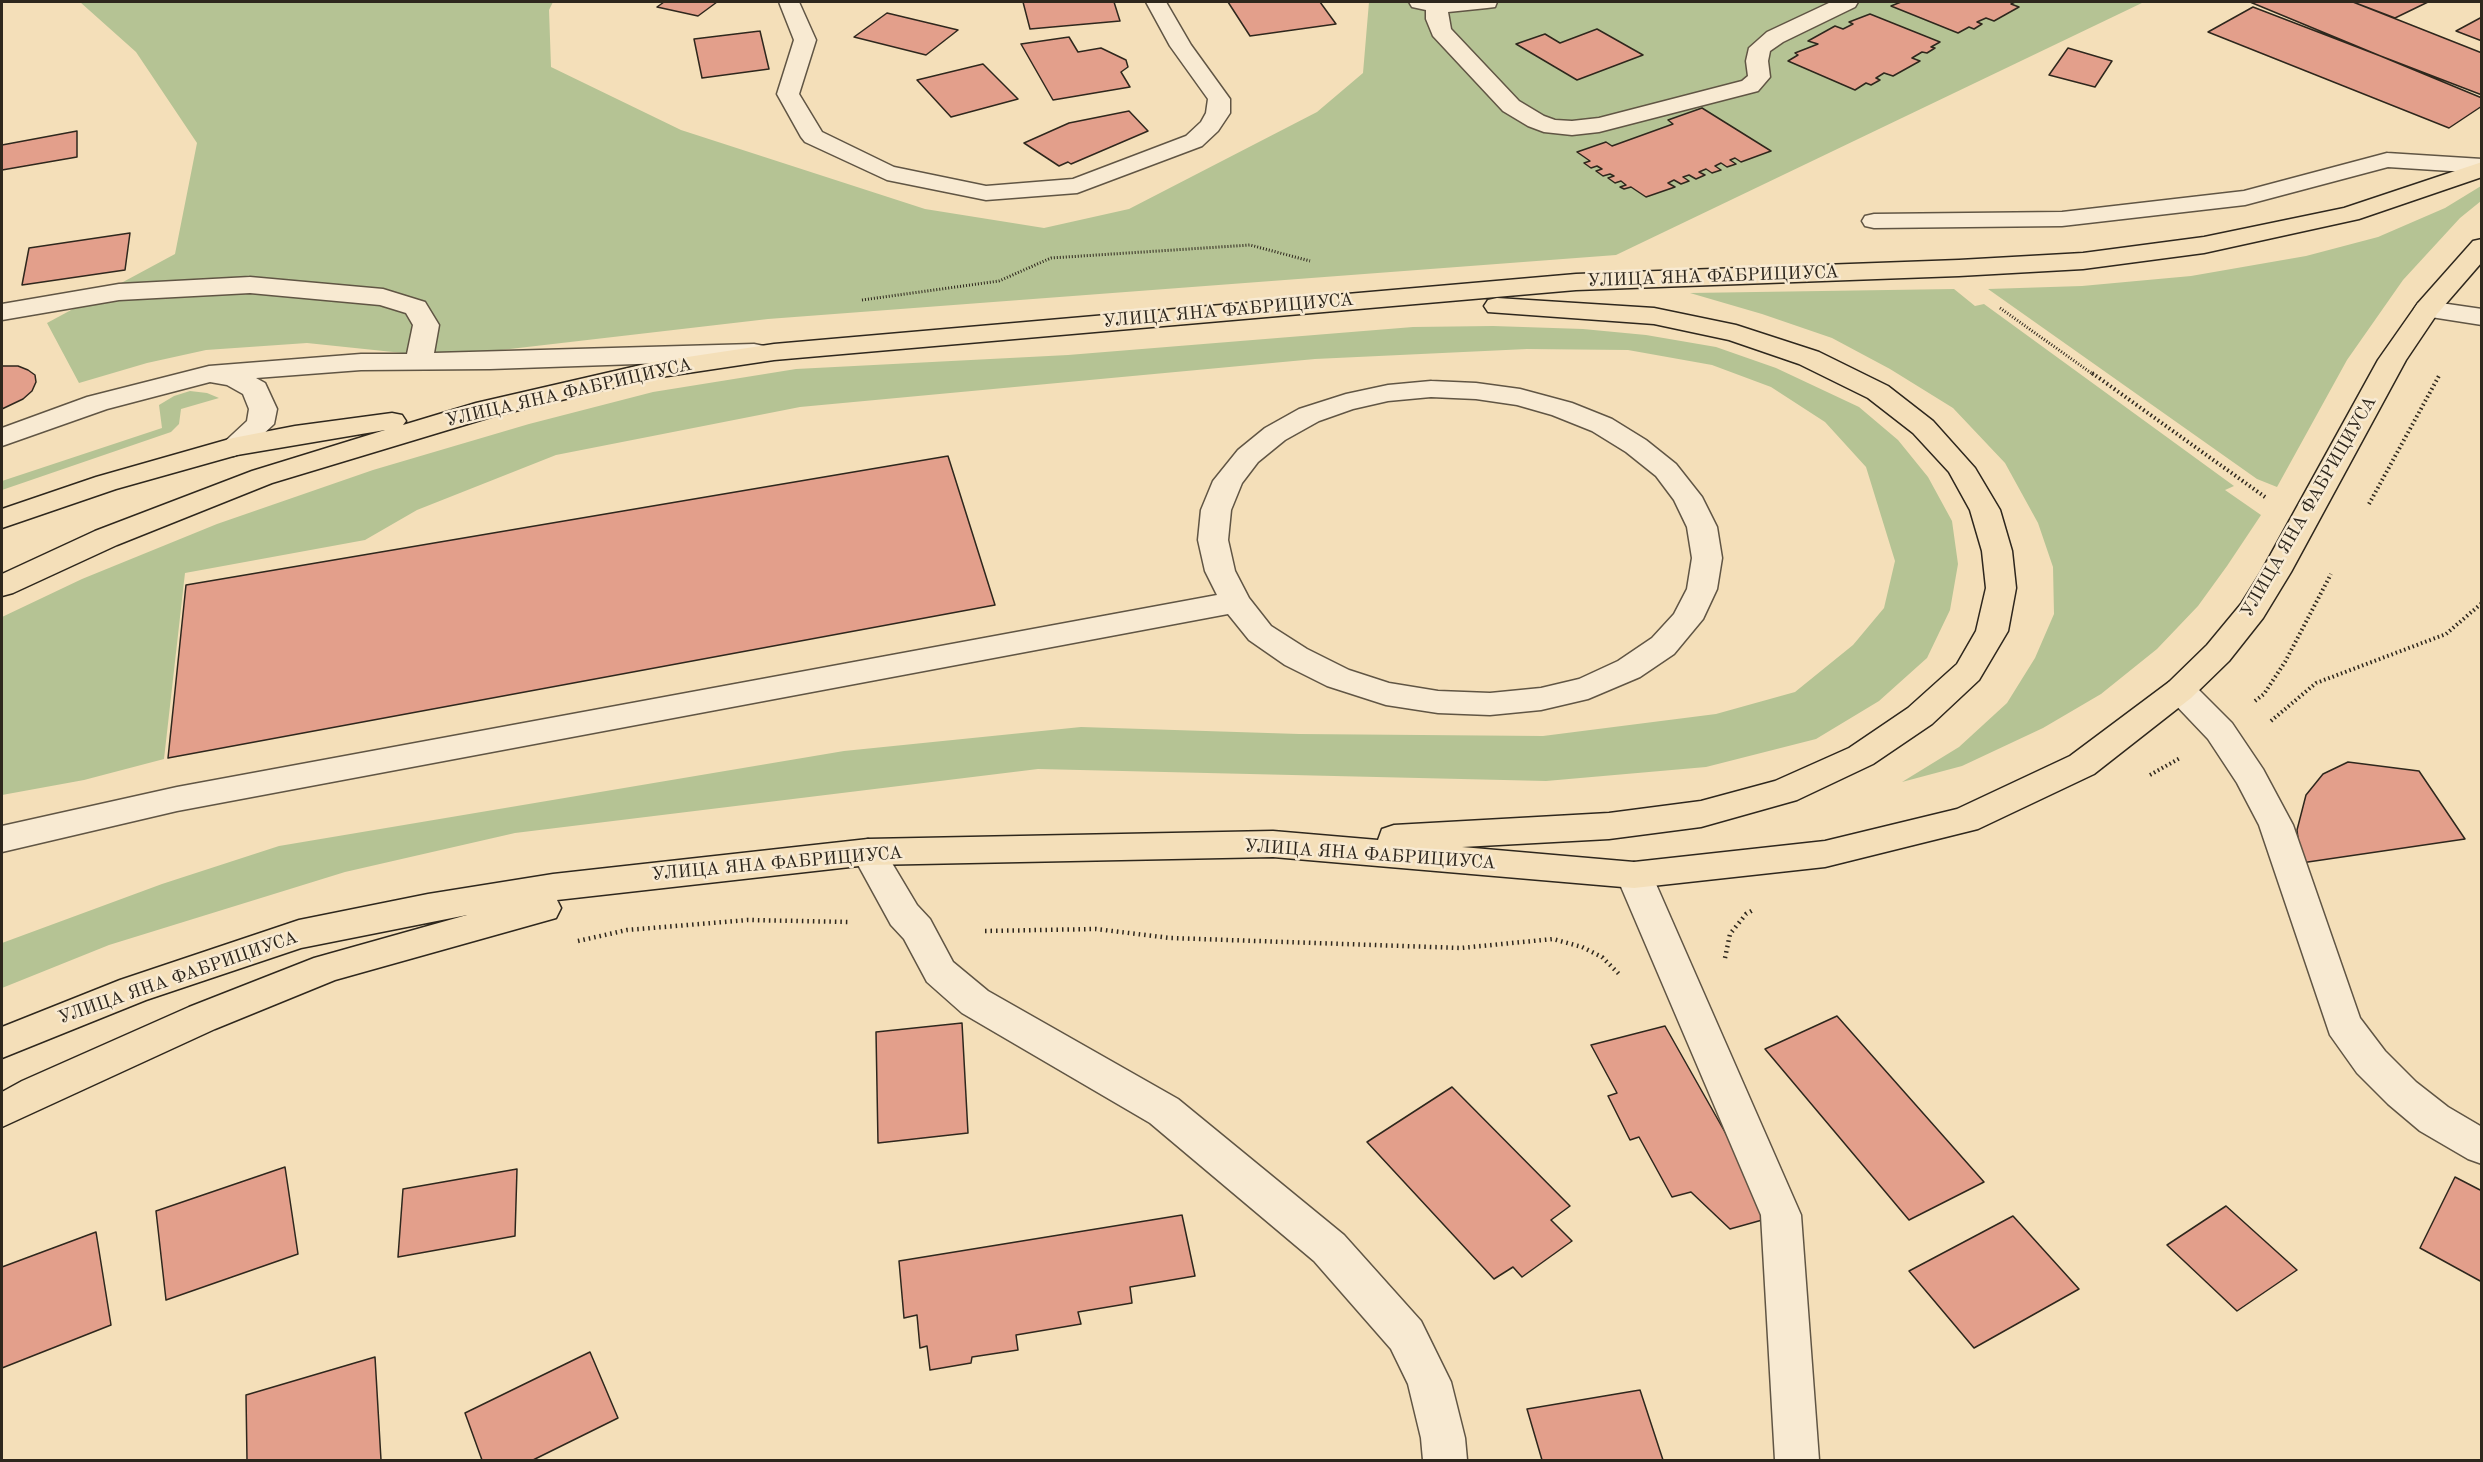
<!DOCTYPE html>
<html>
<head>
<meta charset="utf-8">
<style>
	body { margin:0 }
	#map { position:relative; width:2483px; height:1462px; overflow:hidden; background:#f4dfb9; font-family:"Old Standard TT",serif }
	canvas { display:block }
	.frame { position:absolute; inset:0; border:3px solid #2e271d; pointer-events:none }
</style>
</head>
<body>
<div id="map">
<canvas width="2483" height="1462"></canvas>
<div class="frame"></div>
</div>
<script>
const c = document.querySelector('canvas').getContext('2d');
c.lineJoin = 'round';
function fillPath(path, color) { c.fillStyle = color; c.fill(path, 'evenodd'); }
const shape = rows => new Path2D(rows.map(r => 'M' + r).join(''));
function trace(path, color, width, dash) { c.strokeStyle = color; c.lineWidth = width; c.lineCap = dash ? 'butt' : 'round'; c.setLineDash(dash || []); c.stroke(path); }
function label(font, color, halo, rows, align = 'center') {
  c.font = font + ' "Old Standard TT",serif'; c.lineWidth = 5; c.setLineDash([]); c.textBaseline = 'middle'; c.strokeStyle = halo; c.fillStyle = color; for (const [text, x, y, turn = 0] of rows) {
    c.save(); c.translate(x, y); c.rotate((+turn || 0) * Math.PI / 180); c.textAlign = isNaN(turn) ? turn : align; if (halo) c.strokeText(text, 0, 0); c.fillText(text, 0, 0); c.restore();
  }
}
const green = shape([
	[80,2,553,2,549,10,551,67,681,130,925,209,1044,228,1129,209,1317,112,1363,73,1369,2,2144,2,1616,255,768,319,441,357,307,343,206,350,147,363,79,383,47,323,175,254,197,143,136,52],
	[2481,186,2481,201,2460,218,2403,280,2347,360,2277,487,2257,479,1988,289,2082,286,2191,276,2306,256,2378,237,2445,208],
	[1954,289,1975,306,1984,304,2234,486,2225,490,2261,515,2227,566,2198,606,2157,649,2101,694,2043,728,1962,766,1902,782,1959,747,2007,703,2035,658,2054,614,2053,567,2038,523,2005,463,1953,408,1890,369,1832,338,1762,314,1690,293],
	[1493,326,1583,329,1646,335,1716,347,1776,368,1859,407,1898,440,1928,477,1952,521,1958,564,1950,610,1927,658,1879,701,1816,739,1706,767,1546,781,1038,769,515,833,345,872,109,945,2,988,2,943,162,884,279,846,844,751,1081,727,1299,734,1543,736,1716,714,1795,692,1853,645,1884,608,1895,561,1866,467,1825,422,1771,387,1712,365,1628,350,1527,349,1315,359,800,407,556,455,417,510,365,540,185,573,164,759,84,780,2,795,2,617,82,579,217,524,373,470,529,424,653,392,796,369,1068,355,1413,327],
	[190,391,207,393,219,398,181,409,179,424,171,432,2,490,2,481,162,428,159,405,174,396]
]);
const building = shape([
	[664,2,717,2,698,16,657,7,664,2],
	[1023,2,1114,2,1120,21,1030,29,1023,2],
	[1228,2,1320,2,1336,24,1250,36,1228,2],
	[1901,2,2015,2,2011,4,2019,7,1994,21,1986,18,1977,22,1982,24,1974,29,1969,27,1958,33,1891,6,1901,2],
	[2250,2,2353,2,2482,53,2482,98,2250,2],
	[2353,2,2428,2,2395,18,2353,2],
	[2253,7,2482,95,2482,106,2449,128,2208,32,2253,7],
	[887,13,958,30,926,55,854,37,887,13],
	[1870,14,1940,42,1931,47,1935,48,1927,53,1922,52,1912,58,1920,61,1893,76,1884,73,1876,78,1880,80,1871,85,1866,83,1855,90,1788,61,1798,55,1795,53,1818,44,1808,41,1835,26,1843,29,1853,24,1849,22,1870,14],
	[2482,17,2482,41,2456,31,2482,17],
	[1597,29,1643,55,1577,80,1516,44,1545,34,1560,43,1597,29],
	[760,31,769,69,702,78,694,39,760,31],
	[1069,37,1078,52,1101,48,1126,60,1128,67,1121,72,1130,87,1053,100,1021,44,1069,37],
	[2068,48,2112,61,2095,87,2049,75,2068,48],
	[983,64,1018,99,951,117,917,80,983,64],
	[1702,108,1771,151,1741,162,1735,158,1730,160,1736,164,1727,167,1721,163,1715,166,1721,170,1712,173,1706,169,1699,172,1705,175,1696,179,1689,175,1683,177,1689,181,1681,184,1674,180,1668,183,1675,187,1646,197,1631,187,1624,189,1620,187,1626,185,1621,181,1615,183,1608,178,1614,176,1610,174,1603,176,1596,171,1602,169,1597,166,1591,168,1584,163,1590,161,1577,152,1606,142,1612,146,1673,124,1668,120,1702,108],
	[1129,111,1148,131,1071,164,1068,162,1059,166,1024,143,1069,123,1129,111],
	[77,131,77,157,2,170,2,145,77,131],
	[130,233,125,270,22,285,29,248,130,233],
	[2,366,18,366,28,370,35,375,36,382,32,391,23,399,2,409,2,366],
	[948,456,995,605,168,758,186,585,948,456],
	[2348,762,2419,771,2465,839,2301,863,2297,830,2306,795,2323,774,2348,762],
	[1837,1016,1984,1182,1909,1220,1765,1049,1837,1016],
	[962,1023,968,1133,878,1143,876,1032,962,1023],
	[1665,1026,1773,1217,1730,1229,1691,1192,1672,1197,1639,1137,1630,1140,1608,1096,1617,1093,1591,1045,1665,1026],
	[1452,1087,1570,1206,1551,1220,1572,1241,1522,1277,1513,1267,1494,1279,1367,1142,1452,1087],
	[285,1167,298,1254,166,1300,156,1211,285,1167],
	[517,1169,515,1236,398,1257,403,1189,517,1169],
	[2455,1177,2482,1191,2482,1282,2420,1248,2455,1177],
	[2226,1206,2297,1270,2237,1311,2167,1245,2226,1206],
	[1182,1215,1195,1276,1130,1287,1132,1303,1078,1312,1081,1324,1016,1335,1018,1350,972,1357,971,1363,930,1370,927,1346,920,1348,917,1315,904,1318,899,1261,1182,1215],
	[2013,1216,2079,1289,1974,1348,1909,1271,2013,1216],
	[96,1232,111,1325,2,1368,2,1267,96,1232],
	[590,1352,618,1418,533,1460,482,1460,465,1413,590,1352],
	[375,1357,381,1460,247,1460,246,1395,375,1357],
	[1640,1390,1663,1460,1542,1460,1527,1409,1640,1390]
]);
const pathFar2 = shape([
	[862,300,999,281,1051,258,1250,245,1310,261],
	[2000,308,2094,375]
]);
const pathFar1 = shape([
	[2092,373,2265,497],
	[2369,504,2440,374],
	[2255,701,2264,694,2285,662,2331,574],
	[2271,721,2316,683,2446,634,2482,603],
	[2150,775,2180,758]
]);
const path = shape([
	[985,931,1096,929,1170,938,1461,948,1553,939,1582,947,1602,957,1620,975],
	[578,941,627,930,748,920,850,922],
	[1725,958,1730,934,1746,914,1753,910]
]);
const minor = shape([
	[779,2,799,2,816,40,799,94,822,132,894,167,986,186,1073,179,1186,136,1201,122,1206,113,1208,99,1170,46,1146,2,1166,2,1191,45,1230,99,1230,113,1218,131,1202,146,1077,193,986,200,887,180,805,142,801,137,777,94,794,40,779,2],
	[1409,2,1497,2,1495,7,1487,8,1448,12,1451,29,1519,101,1544,116,1555,120,1572,121,1599,118,1742,81,1748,76,1746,61,1749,48,1767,32,1831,2,1858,2,1855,7,1783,42,1770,51,1768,61,1770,77,1758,91,1599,132,1572,135,1544,132,1528,126,1503,111,1433,36,1426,19,1426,10,1412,7,1409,2],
	[2387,153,2482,159,2482,173,2388,167,2245,205,2062,226,1874,228,1865,226,1862,221,1865,216,1874,214,2062,212,2244,191,2387,153],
	[250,277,383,289,425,302,439,325,434,353,754,344,764,346,767,352,764,358,754,360,490,369,361,370,256,378,265,383,277,409,274,424,243,453,233,456,223,453,219,447,247,421,249,409,243,394,227,385,210,382,107,409,2,446,2,428,87,397,209,366,361,354,407,354,413,325,406,313,380,305,250,293,119,300,2,320,2,304,119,284,250,277],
	[2427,301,2482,309,2482,325,2418,315,2414,309,2418,303,2427,301],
	[1431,381,1476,383,1520,389,1572,403,1612,419,1646,440,1676,464,1702,497,1717,527,1722,558,1717,589,1703,619,1674,654,1640,677,1588,699,1541,710,1490,715,1438,713,1386,705,1327,686,1285,665,1249,640,1228,614,177,811,2,852,2,826,177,787,1217,595,1205,571,1198,540,1201,510,1213,481,1238,450,1265,428,1299,409,1346,394,1388,385,1431,381],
	[1431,397,1476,399,1517,405,1552,415,1592,431,1626,452,1656,476,1674,500,1687,527,1692,558,1687,589,1674,614,1652,638,1618,661,1579,679,1541,688,1490,693,1438,691,1389,683,1349,670,1307,649,1271,626,1249,598,1235,571,1228,540,1231,510,1242,483,1258,462,1285,440,1319,421,1353,409,1388,401,1431,397],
	[2180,679,2191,682,2232,723,2263,769,2293,825,2360,1018,2385,1051,2416,1082,2448,1107,2482,1127,2482,1164,2468,1159,2420,1131,2388,1104,2357,1073,2330,1035,2259,825,2237,783,2208,739,2169,698,2164,690,2169,682,2180,679],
	[868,839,880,843,917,905,930,919,953,962,988,991,1178,1099,1344,1235,1421,1321,1451,1382,1465,1438,1467,1460,1423,1460,1421,1438,1408,1384,1391,1349,1314,1261,1150,1123,962,1013,927,982,904,939,891,925,851,852,856,843,868,839],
	[1634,862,1646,866,1652,875,1801,1215,1819,1460,1775,1460,1761,1215,1616,875,1622,866,1634,862]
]);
const major = shape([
	[2482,162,2482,177,2359,219,2204,253,2083,269,1959,276,1576,290,774,360,654,378,494,416,272,483,117,545,13,593,2,596,2,574,95,531,252,471,385,430,237,455,116,489,2,528,2,509,96,477,233,438,295,426,392,413,402,415,406,421,403,425,476,403,654,362,774,344,1576,274,1959,260,2083,253,2204,237,2344,208,2482,162],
	[2482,239,2482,262,2437,314,2406,360,2291,572,2263,618,2229,661,2191,698,2094,774,1978,829,1825,867,1634,888,1273,857,868,865,557,900,561,908,556,918,335,980,215,1029,2,1127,2,1092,22,1081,189,1007,314,958,467,915,301,948,146,1000,2,1058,2,1027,120,980,299,920,428,894,553,874,868,839,1273,831,1378,840,1382,829,1394,825,1609,813,1701,801,1775,781,1849,748,1908,708,1957,664,1976,631,1986,588,1982,551,1970,510,1949,472,1913,433,1868,398,1799,364,1729,340,1654,324,1488,312,1484,306,1488,300,1497,298,1654,308,1736,325,1819,352,1888,386,1933,421,1975,468,2000,510,2012,551,2016,588,2008,631,1979,680,1932,724,1873,764,1797,800,1701,827,1609,839,1462,847,1634,862,1825,841,1957,809,2070,756,2169,682,2207,645,2241,604,2261,572,2378,360,2418,303,2473,241,2482,239]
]);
const streetNames = [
	["УЛИЦА ЯНА ФАБРИЦИУСА",1713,277,-2],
	["УЛИЦА ЯНА ФАБРИЦИУСА",1228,311,-5],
	["УЛИЦА ЯНА ФАБРИЦИУСА",569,393,-13],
	["УЛИЦА ЯНА ФАБРИЦИУСА",2309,507,-60],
	["УЛИЦА ЯНА ФАБРИЦИУСА",1370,855,4],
	["УЛИЦА ЯНА ФАБРИЦИУСА",777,864,-5],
	["УЛИЦА ЯНА ФАБРИЦИУСА",178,978,-19]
];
fillPath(green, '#b5c394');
fillPath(building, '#e39f8b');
trace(building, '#2e271d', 1.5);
trace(minor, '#605544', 3);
trace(major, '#2e271d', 3);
trace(pathFar2, '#2e271d', 3, [1, 2]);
trace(pathFar1, '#2e271d', 4, [1.5, 3]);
trace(path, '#2e271d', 4.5, [1.5, 4]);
fillPath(minor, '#f8ead2');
fillPath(major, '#f4dfb9');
label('18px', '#2e271d', '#f8ead2', streetNames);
</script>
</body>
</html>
